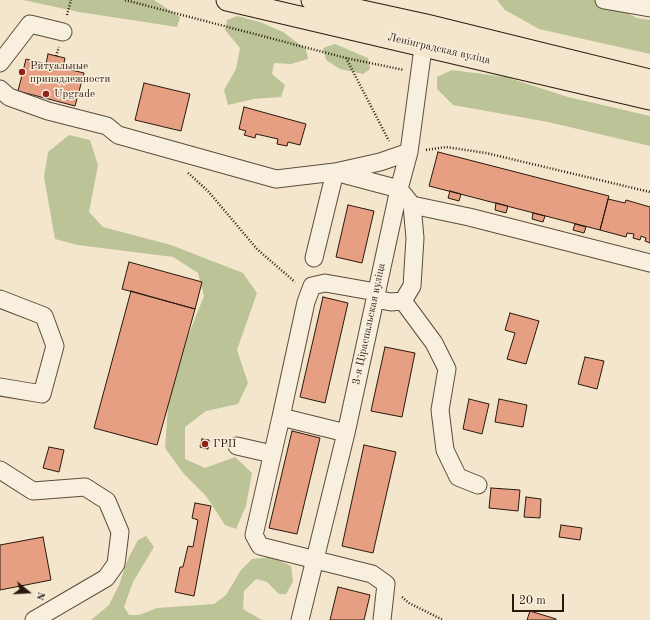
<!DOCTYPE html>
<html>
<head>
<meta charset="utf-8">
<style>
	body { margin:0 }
	#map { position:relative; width:650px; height:620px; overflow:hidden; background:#f4e6cc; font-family:"Old Standard TT",serif }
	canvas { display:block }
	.north { position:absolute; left:8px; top:572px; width:40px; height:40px; -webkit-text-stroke:3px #f8efde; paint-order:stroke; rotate:108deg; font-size:11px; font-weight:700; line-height:16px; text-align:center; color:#29190c }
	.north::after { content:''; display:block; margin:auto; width:14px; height:18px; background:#29190c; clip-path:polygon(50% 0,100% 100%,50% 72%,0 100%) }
	.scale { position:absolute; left:512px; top:594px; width:52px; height:18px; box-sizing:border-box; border:2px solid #29190c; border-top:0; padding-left:5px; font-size:12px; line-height:14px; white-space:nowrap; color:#29190c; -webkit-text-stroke:3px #f8efde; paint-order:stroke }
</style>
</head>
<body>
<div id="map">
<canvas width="650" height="620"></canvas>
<div class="north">N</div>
<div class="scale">20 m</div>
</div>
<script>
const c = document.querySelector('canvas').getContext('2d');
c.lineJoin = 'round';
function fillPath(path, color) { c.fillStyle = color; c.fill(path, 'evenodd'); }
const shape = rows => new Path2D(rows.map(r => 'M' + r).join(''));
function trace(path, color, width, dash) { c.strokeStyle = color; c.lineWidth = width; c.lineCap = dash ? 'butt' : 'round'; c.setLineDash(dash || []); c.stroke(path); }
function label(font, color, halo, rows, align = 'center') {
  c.font = font + ' "Old Standard TT",serif'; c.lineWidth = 3; c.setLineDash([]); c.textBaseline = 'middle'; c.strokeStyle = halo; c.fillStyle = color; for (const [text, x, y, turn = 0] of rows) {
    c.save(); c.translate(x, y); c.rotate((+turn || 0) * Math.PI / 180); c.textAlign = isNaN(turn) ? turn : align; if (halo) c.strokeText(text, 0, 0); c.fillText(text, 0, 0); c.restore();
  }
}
const green = shape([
	[23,0,154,0,180,17,177,27,79,12],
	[497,0,650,0,650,17,625,12,637,18,650,20,650,54,539,29,505,10],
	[237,16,260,22,283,32,306,49,308,59,291,64,274,63,272,74,285,85,281,97,253,99,228,105,224,90,236,69,240,48,225,30,227,20],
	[335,44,368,58,370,69,363,74,340,69,326,60,323,48],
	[452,70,506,77,568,97,650,116,650,146,548,122,453,105,437,89,437,77],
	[69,135,90,140,98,165,89,212,103,227,171,245,243,273,257,293,237,350,248,383,238,404,206,411,185,427,185,459,205,468,235,457,252,473,246,506,236,529,225,525,206,496,184,474,165,448,168,406,188,336,204,296,198,273,173,257,78,245,55,239,44,177,48,152],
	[146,536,154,547,133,582,124,607,129,615,139,615,157,608,214,604,226,595,241,570,252,559,273,557,291,566,293,582,286,594,279,594,267,582,256,579,244,591,243,609,262,620,91,620,109,605,119,585,128,559,138,540]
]);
const building = shape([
	[48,54,65,58,63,68,84,73,75,106,18,91,26,59,46,64,48,54],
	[144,83,190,94,181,131,135,120,144,83],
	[244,107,306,124,300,145,288,142,287,146,277,144,278,139,256,134,255,138,244,135,246,131,239,129,244,107],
	[438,152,609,196,600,230,429,186,438,152],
	[450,191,461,194,459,201,448,198,450,191],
	[608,199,625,203,626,200,650,207,650,243,645,241,646,238,641,236,640,240,633,238,634,234,627,233,626,237,600,230,608,199],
	[496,203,508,206,506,213,495,210,496,203],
	[348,205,374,211,362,263,336,257,348,205],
	[533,213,545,216,543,222,532,219,533,213],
	[575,224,586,227,584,233,573,230,575,224],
	[129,262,202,282,195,309,122,289,129,262],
	[131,291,195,309,157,445,94,428,131,291],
	[323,297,348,303,325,403,300,397,323,297],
	[510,313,539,321,526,364,507,359,515,333,505,330,510,313],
	[385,347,415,353,402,417,371,411,385,347],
	[585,357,604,361,597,389,578,384,585,357],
	[469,399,489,404,482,434,463,429,469,399],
	[499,399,527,405,523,427,495,422,499,399],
	[292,431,320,438,297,534,269,528,292,431],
	[202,439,209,440,208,449,200,447,202,439],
	[364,445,396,452,373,553,342,546,364,445],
	[49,447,64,450,59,472,43,468,49,447],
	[491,488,520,490,518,511,489,508,491,488],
	[526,497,541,499,540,518,524,517,526,497],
	[195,503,211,506,194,596,175,592,180,567,183,567,188,546,193,547,198,520,192,518,195,503],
	[561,525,582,528,580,540,559,537,561,525],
	[43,537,51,580,0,590,0,545,43,537],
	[338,587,370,595,364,620,330,620,338,587],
	[530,611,556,619,556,620,527,620,530,611]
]);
const path = shape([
	[125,0,346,58,404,70],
	[67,15,71,0],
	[56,56,59,47],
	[346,58,389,141],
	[426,150,446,147,486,153,650,192],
	[188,173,208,191,257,249,295,282],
	[402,597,409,603,443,620]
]);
const minor = shape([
	[604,0,650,8],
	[0,63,30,24,63,32],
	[0,89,9,97,48,111,107,126,118,135,276,179,335,172,399,189,412,205,469,217,650,263],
	[314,258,335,172,380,162,409,152],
	[0,299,44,316,55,346,42,394,0,387],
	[375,299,391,302,403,301,412,286,415,238,412,205],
	[403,301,434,343,447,369,440,410,445,450,458,477,478,485],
	[281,417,306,302,312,286,325,283,376,292],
	[346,433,281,417,254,535,260,546,372,574,386,584,382,620],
	[237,446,272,454],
	[0,470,33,491,85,487,107,501,120,532,116,564,106,578,34,620],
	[300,620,346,433,399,189,409,152,425,33]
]);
const major = shape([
	[227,0,650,99],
	[312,0,426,25,650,80]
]);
const markers = [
	[22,72,4,"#8f2418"],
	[46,94,4,"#8f2418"],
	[205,444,4,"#8f2418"]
];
const streetNames = [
	["Ленінградская вуліца",439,49,13],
	["3-я Ціраспальская вуліца",369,324,-78]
];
const poiNames = [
	["Ритуальные",30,66],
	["принадлежности",30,79],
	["Upgrade",54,94],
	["ГРП",213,444]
];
fillPath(green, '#bcc497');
fillPath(building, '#e79f84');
trace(building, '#29190c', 1);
trace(minor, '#5c4c3c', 19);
trace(major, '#29190c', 23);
trace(path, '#29190c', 2.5, [1, 2]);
trace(minor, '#f8efde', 17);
trace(major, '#f4e6cc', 21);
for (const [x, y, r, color] of markers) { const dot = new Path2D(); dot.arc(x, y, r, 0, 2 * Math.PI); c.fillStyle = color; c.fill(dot); trace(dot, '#f8efde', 1.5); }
label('11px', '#29190c', '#f8efde', streetNames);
label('11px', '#29190c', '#f8efde', poiNames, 'left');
</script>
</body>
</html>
